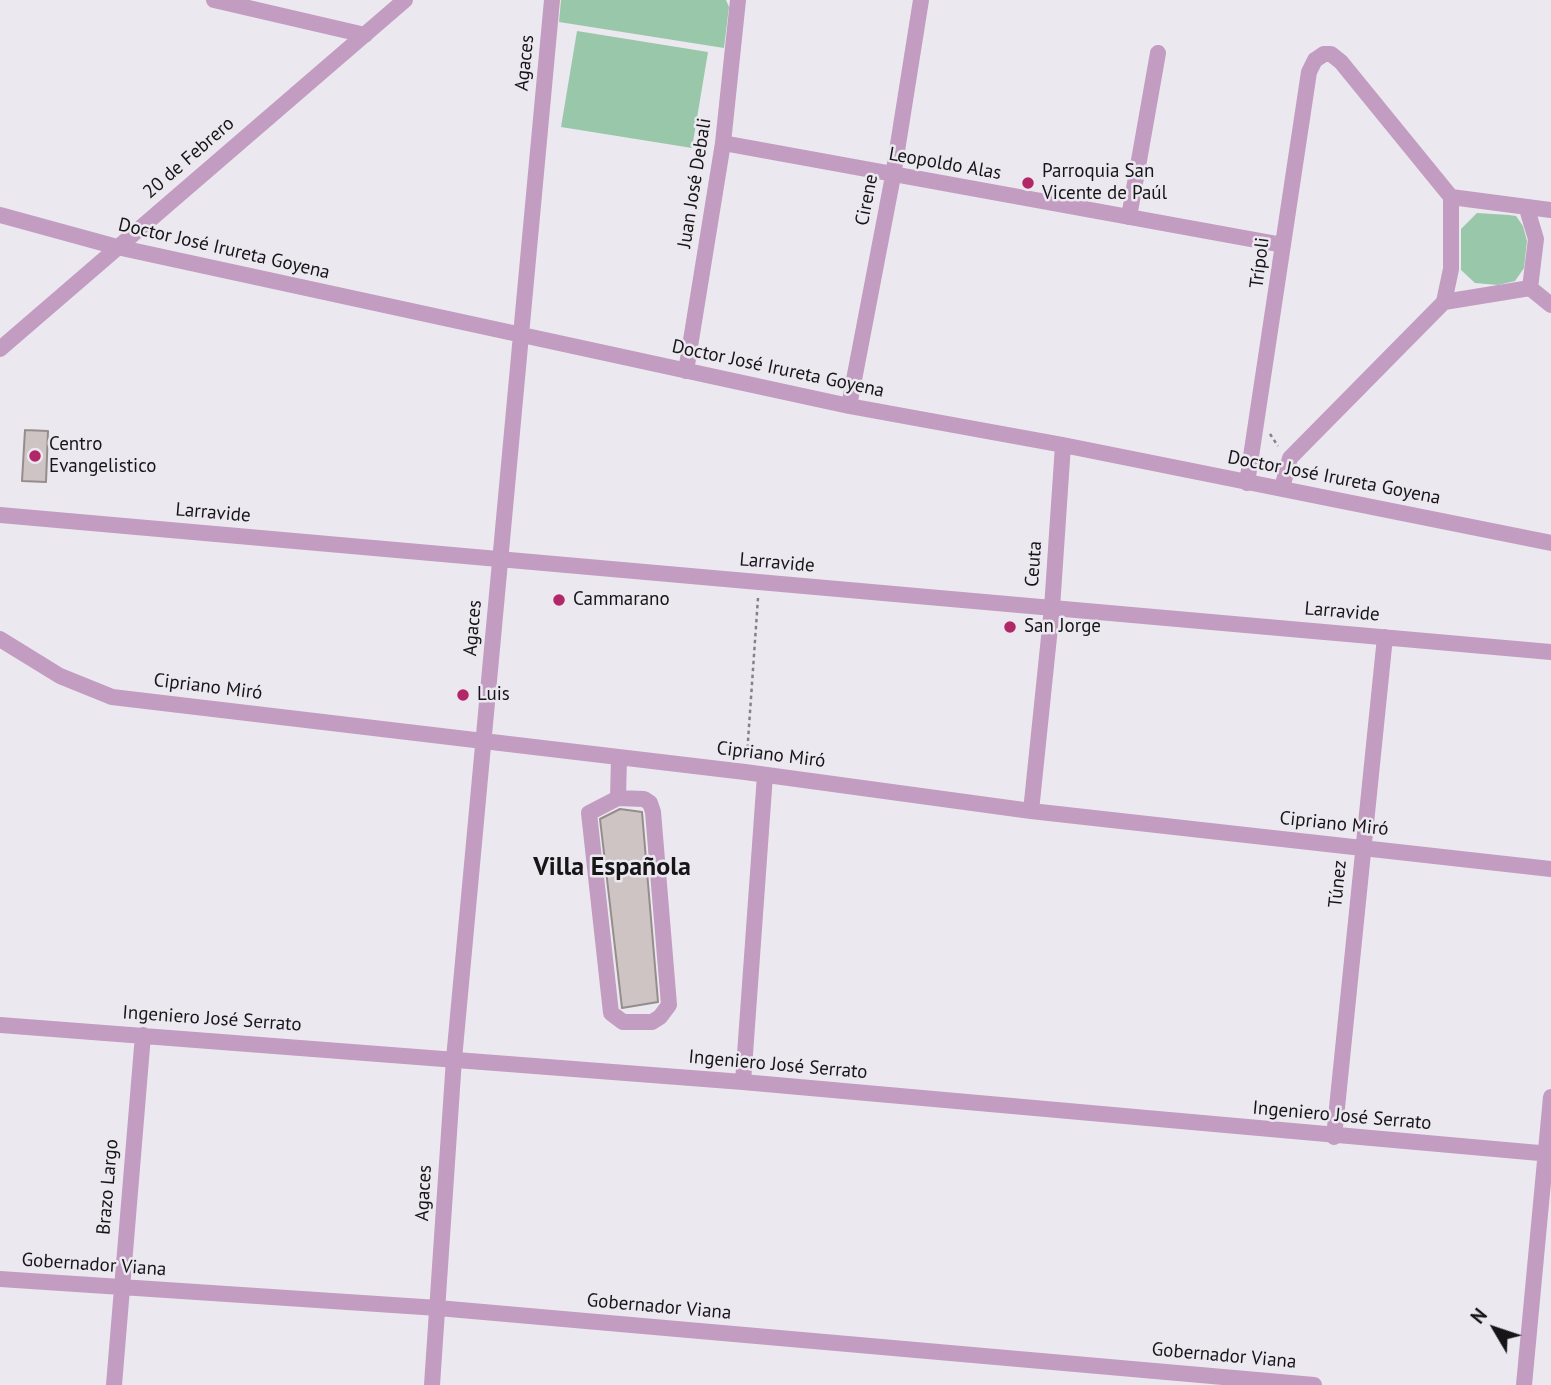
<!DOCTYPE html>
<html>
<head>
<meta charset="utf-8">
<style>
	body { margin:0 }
	#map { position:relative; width:1551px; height:1385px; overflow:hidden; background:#ece8f0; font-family:"PT Sans",sans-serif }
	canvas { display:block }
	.north { position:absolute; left:1460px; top:1294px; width:70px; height:70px; -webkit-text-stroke:5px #ece8f0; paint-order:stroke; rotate:309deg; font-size:19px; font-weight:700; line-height:28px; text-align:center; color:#161517 }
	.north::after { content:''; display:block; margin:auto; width:24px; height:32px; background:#161517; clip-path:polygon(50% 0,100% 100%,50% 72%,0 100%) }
</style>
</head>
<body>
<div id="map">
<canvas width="1551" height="1385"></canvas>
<div class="north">N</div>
</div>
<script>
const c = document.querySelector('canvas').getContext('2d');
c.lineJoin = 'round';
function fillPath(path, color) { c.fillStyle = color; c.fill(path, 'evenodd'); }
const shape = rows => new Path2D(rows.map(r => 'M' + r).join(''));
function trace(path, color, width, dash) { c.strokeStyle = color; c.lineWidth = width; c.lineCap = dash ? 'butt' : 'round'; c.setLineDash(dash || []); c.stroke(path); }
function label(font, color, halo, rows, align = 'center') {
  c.font = font + ' "PT Sans",sans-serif'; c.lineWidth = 5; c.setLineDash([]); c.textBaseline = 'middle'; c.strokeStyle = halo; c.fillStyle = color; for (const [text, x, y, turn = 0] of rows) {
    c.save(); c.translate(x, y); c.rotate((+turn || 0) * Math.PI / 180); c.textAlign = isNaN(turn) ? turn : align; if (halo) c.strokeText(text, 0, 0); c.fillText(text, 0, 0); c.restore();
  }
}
const green = shape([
	[561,0,726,0,729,7,724,48,559,22],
	[577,31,708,52,692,148,561,127],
	[1477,213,1509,215,1516,216,1523,226,1527,241,1524,268,1515,281,1498,285,1475,283,1461,270,1461,229]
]);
const building = shape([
	[25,430,48,431,46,482,22,481,25,430],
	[620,809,642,812,658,1002,622,1008,600,819,620,809]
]);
const path = shape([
	[1270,434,1278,446],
	[747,755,758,598]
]);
const minor = shape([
	[214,0,365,35],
	[723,143,1283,245],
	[1527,209,1536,239,1530,288],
	[0,215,117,247,849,406,1063,445,1551,543],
	[1129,217,1158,53],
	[1444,302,1451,269,1451,197],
	[0,349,405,0],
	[686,371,723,143,738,0],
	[849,406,893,176,921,0],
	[1247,483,1309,72,1315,60,1324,54,1331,54,1341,62,1451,197,1551,210],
	[1282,488,1290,458,1444,302,1530,288,1551,305],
	[0,515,1551,652],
	[0,639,60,676,112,697,745,772,1031,811,1551,869],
	[618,798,644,799,650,803,653,812,669,1005,660,1017,652,1022,623,1022,611,1013,589,813,618,798],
	[618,798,619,757],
	[1031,811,1052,608,1063,445],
	[0,1025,743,1082,1551,1154],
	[743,1082,765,775],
	[1334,1137,1385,637],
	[0,1279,438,1308,1314,1385],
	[114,1385,143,1035],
	[432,1385,454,1059,552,0],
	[1524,1385,1551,1097]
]);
const markers = [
	[1028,183,7,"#b22867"],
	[35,456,7,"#b22867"],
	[559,600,7,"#b22867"],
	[1010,627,7,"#b22867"],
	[463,695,7,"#b22867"]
];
const streetNames = [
	["Agaces",525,63,-84],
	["20 de Febrero",189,158,-41],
	["Leopoldo Alas",945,164,10],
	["Juan José Debali",695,183,-81],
	["Cirene",867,200,-79],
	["Doctor José Irureta Goyena",224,249,13],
	["Trípoli",1260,263,-83],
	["Doctor José Irureta Goyena",778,369,12],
	["Doctor José Irureta Goyena",1334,478,11],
	["Larravide",213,513,5],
	["Larravide",777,563,5],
	["Ceuta",1034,564,-86],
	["Larravide",1342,612,5],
	["Agaces",473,628,-85],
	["Cipriano Miró",208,687,7],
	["Cipriano Miró",771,755,7],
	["Cipriano Miró",1334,824,6],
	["Túnez",1338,884,-84],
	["Ingeniero José Serrato",212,1019,4],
	["Ingeniero José Serrato",778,1065,5],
	["Ingeniero José Serrato",1342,1116,5],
	["Brazo Largo",108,1187,-85],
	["Agaces",424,1193,-87],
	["Gobernador Viana",94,1265,4],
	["Gobernador Viana",659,1307,5],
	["Gobernador Viana",1224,1356,5]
];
const poiNames = [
	["Parroquia San",1042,172],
	["Vicente de Paúl",1042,194],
	["Centro",49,445],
	["Evangelistico",49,467],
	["Cammarano",573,600],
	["San Jorge",1024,627],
	["Luis",477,695]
];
const districtNames = [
	["Villa Española",612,868]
];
fillPath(green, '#99c7aa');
fillPath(building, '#cdc4c3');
trace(building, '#958d8c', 2);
trace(path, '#848287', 2.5, [3.5, 3.5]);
trace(minor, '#c29cc1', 16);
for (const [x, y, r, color] of markers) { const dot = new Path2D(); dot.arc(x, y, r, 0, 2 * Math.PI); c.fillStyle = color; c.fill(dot); trace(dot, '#ece8f0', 2.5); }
label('19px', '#161517', '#ece8f0', streetNames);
label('19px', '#161517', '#ece8f0', poiNames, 'left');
label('bold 26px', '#161517', '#ece8f0', districtNames);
</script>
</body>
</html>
